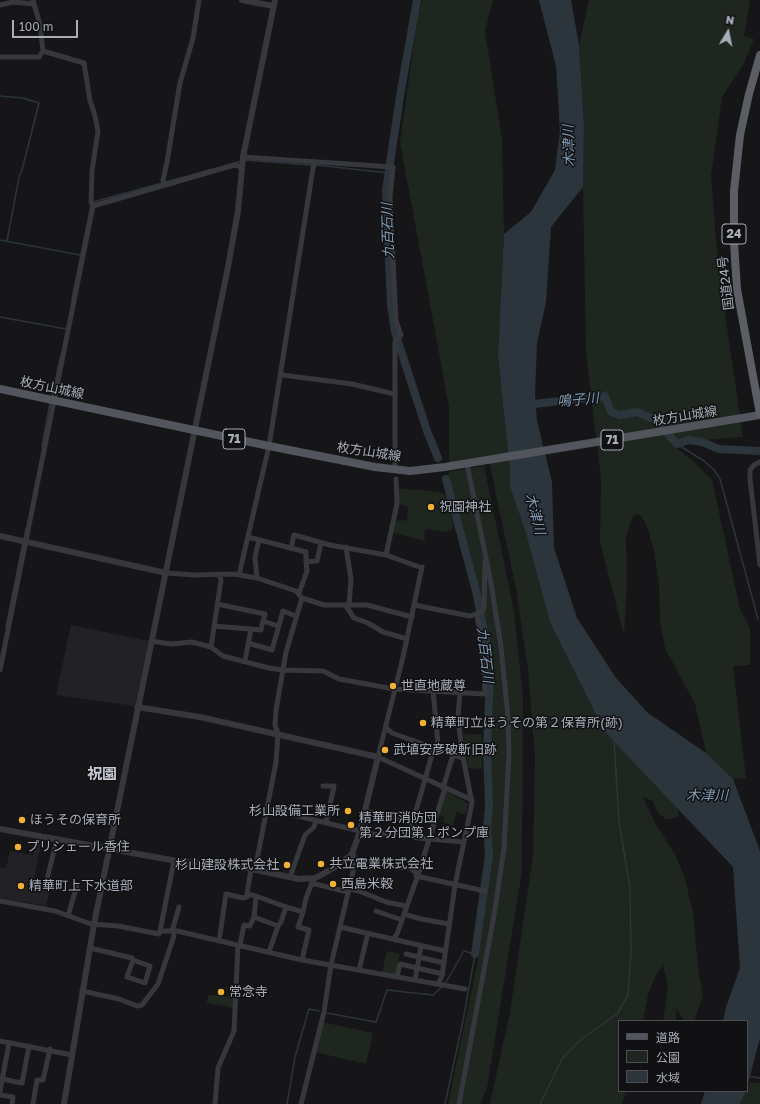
<!DOCTYPE html>
<html>
<head>
<meta charset="utf-8">
<style>
	body { margin:0 }
	#map { position:relative; width:760px; height:1104px; overflow:hidden; background:#161618; font-family:"Golos Text","Noto Sans JP",sans-serif }
	canvas { display:block }
	.legend { position:absolute; left:618px; top:1020px; width:130px; height:72px; box-sizing:border-box; background:#111113; border:1px solid #4d4f55; margin:0; padding:5px 7px; list-style:none; font-size:12px; color:#a8adb8 }
	.legend li { display:flex; align-items:center; gap:8px; height:20px }
	.legend b { width:20px; border:1px solid #4d4f55 }
	.north { position:absolute; left:708px; top:12px; width:40px; height:40px; -webkit-text-stroke:3px #111113; paint-order:stroke; rotate:10deg; font-size:11px; font-weight:700; line-height:16px; text-align:center; color:#a8adb8 }
	.north::after { content:''; display:block; margin:auto; width:14px; height:18px; background:#a8adb8; clip-path:polygon(50% 0,100% 100%,50% 72%,0 100%) }
	.scale { position:absolute; left:12px; top:20px; width:66px; height:18px; box-sizing:border-box; border:2px solid #a8adb8; border-top:0; padding-left:5px; font-size:12px; line-height:14px; white-space:nowrap; color:#a8adb8; -webkit-text-stroke:3px #111113; paint-order:stroke }
</style>
</head>
<body>
<div id="map">
<canvas width="760" height="1104"></canvas>
<ul class="legend">
<li><b style="height:5px;background:#53555c"></b>道路</li>
<li><b style="height:11px;background:#1e261f"></b>公園</li>
<li><b style="height:11px;background:#2c353c"></b>水域</li>
</ul>
<div class="north">N</div>
<div class="scale">100 m</div>
</div>
<script>
const c = document.querySelector('canvas').getContext('2d');
c.lineJoin = 'round';
function fillPath(path, color) { c.fillStyle = color; c.fill(path, 'evenodd'); }
const shape = rows => new Path2D(rows.map(r => 'M' + r).join(''));
function trace(path, color, width, dash) { c.strokeStyle = color; c.lineWidth = width; c.lineCap = dash ? 'butt' : 'round'; c.setLineDash(dash || []); c.stroke(path); }
function label(font, color, halo, rows, align = 'center') {
  c.font = font + ' "Golos Text","Noto Sans JP",sans-serif'; c.lineWidth = 3; c.setLineDash([]); c.textBaseline = 'middle'; c.strokeStyle = halo; c.fillStyle = color; for (const [text, x, y, turn = 0] of rows) {
    c.save(); c.translate(x, y); c.rotate((+turn || 0) * Math.PI / 180); c.textAlign = isNaN(turn) ? turn : align; if (halo) c.strokeText(text, 0, 0); c.fillText(text, 0, 0); c.restore();
  }
}
const built = shape([
	[71,625,149,641,135,706,56,695],
	[37,839,42,840,34,879,51,883,46,906,0,898,0,867,6,868,10,851,33,855]
]);
const green = shape([
	[422,0,493,0,485,31,502,139,504,234,498,356,510,471,510,487,526,533,650,777,678,809,679,816,670,819,666,819,658,813,653,801,643,797,655,823,675,854,685,879,693,913,698,967,703,995,694,1021,684,1021,676,1008,676,1021,663,1021,668,987,663,964,654,979,648,995,643,1021,619,1021,619,1091,626,1091,622,1104,490,1104,510,1012,533,856,535,756,528,669,516,589,488,456,449,463,449,407,400,142,417,22],
	[589,0,750,0,744,36,754,39,744,63,722,97,711,176,718,265,743,437,669,442,694,462,712,480,740,609,750,628,750,665,733,666,746,778,733,779,706,753,695,704,665,648,660,621,659,585,654,551,648,529,643,519,640,515,635,514,632,517,626,537,627,584,624,635,600,542,601,479,586,352,583,187,584,126,579,45],
	[484,466,514,611,523,698,522,871,487,1088,480,1104,448,1104,478,960,490,862,489,734,492,696,491,673,485,617,448,472],
	[399,489,422,490,442,493,448,496,453,528,447,532,426,529,424,533,425,541,391,532,396,521,407,520,408,507,399,504],
	[463,734,482,735,482,769,468,768],
	[446,791,468,803,466,815,456,812,453,826,443,822,444,817,438,814],
	[387,951,400,954,396,975,382,972],
	[208,995,235,997,234,1008,207,1003],
	[322,1022,373,1033,366,1064,315,1052],
	[750,1082,760,1083,760,1104,740,1104]
]);
const water = shape([
	[539,0,571,0,579,45,584,126,583,187,551,227,546,302,537,343,535,394,537,421,552,482,554,548,577,618,616,678,648,713,706,753,733,779,760,851,760,1038,747,1088,747,1021,723,1021,726,1007,740,968,733,867,605,732,550,622,526,533,510,487,510,471,498,356,504,234,531,212,555,170,560,131,556,66],
	[705,1091,746,1091,740,1104,701,1104]
]);
const stream = shape([
	[0,96,23,98,39,103,22,170,19,177,7,241],
	[245,160,311,165],
	[234,163,242,161],
	[315,165,389,173],
	[93,202,213,169],
	[0,240,80,255],
	[72,299,91,205],
	[0,317,66,329],
	[52,397,60,358],
	[677,444,704,461,714,470,720,479,758,619],
	[42,446,50,403],
	[24,539,26,529],
	[6,627,23,542],
	[445,984,464,951,475,954,463,1021,445,1104],
	[327,1013,376,1022,387,990,433,995,442,987],
	[747,1076,760,1078],
	[287,1104,295,1057,309,1009,319,1011],
	[540,1104,562,1059,579,1041,617,1014,628,995,631,952,630,888,619,822,614,739]
]);
const river = shape([
	[417,0,401,90,386,190,391,304,395,332,427,431,438,458],
	[525,405,605,396,611,412,620,415,637,412,655,420,677,444,689,440,702,442,719,449,760,451],
	[446,479,476,591,486,642,490,674,487,751,489,805,487,829,489,855,475,954]
]);
const minor = shape([
	[0,5,13,2,33,4],
	[0,57,39,57,43,51],
	[243,157,393,167,390,197,396,321,401,335,395,342,395,465],
	[164,185,163,180,167,162,180,83,193,38,199,0],
	[93,206,234,165,242,167],
	[282,375,352,384,394,394],
	[760,462,754,465,750,470,750,479,760,565],
	[248,537,306,552,306,562],
	[346,547,351,579,349,605],
	[291,548,294,535,330,545,386,555,422,568],
	[386,555,397,504,396,479],
	[422,567,403,657,378,757,472,800],
	[166,573,195,575,234,574,257,578,296,591,302,598,286,652,276,710,275,725,278,734,276,762,255,870],
	[239,575,269,446,314,162],
	[257,578,255,557,259,540],
	[299,593,307,571,306,562,317,561,321,543],
	[302,598,324,605,367,605,412,617],
	[217,604,265,614,263,621,278,626],
	[414,605,470,616,482,612,484,607,485,562],
	[346,606,354,618,368,623,383,632,407,639],
	[214,626,261,630,263,621],
	[151,641,171,644,192,642,211,647,223,656,269,668,282,670,323,671,339,679,394,689,485,694,483,650,477,615],
	[248,643,272,650,283,611,296,616],
	[211,647,221,580,219,574],
	[245,661,251,629],
	[0,670,93,206,91,202,92,171,98,131,94,112,90,101,84,63,43,51,40,25,33,0],
	[386,728,392,733,462,758],
	[323,786,334,786,326,823],
	[443,788,453,755],
	[268,809,377,835,394,832,418,838,463,842],
	[365,811,412,822],
	[409,835,434,748,438,744,433,690],
	[356,859,384,866,411,868,418,875],
	[251,869,247,894,256,896,254,917],
	[416,876,485,891],
	[290,877,305,835,314,827,316,821],
	[47,879,57,839],
	[310,880,315,884,348,892],
	[349,889,359,891,386,902,406,906],
	[256,896,286,907],
	[0,901,55,911,91,924,118,926,159,934,160,931,177,931,302,960,465,989],
	[376,911,402,920],
	[404,914,421,919,449,924],
	[68,916,77,885],
	[340,927,445,951],
	[160,931,174,861],
	[393,939,397,934,418,875,445,788],
	[219,941,226,894,243,898,247,897,247,894],
	[240,945,244,925,250,926,254,917,278,926,281,922,286,907,303,912,306,898,312,883],
	[90,948,132,958,133,960,127,977,145,983,150,966,133,960],
	[269,952,278,926],
	[406,954,444,963],
	[302,960,309,930,298,927,303,912],
	[359,970,368,933],
	[397,977,400,964,443,974],
	[415,980,421,946],
	[438,984,442,976,455,885,472,803,462,752,458,717,460,692],
	[82,991,119,999,137,1006,142,1005,158,984,174,936,173,928,179,907],
	[0,1041,72,1055],
	[2,1079,22,1083,29,1046],
	[0,1091,9,1043],
	[0,1095,13,1097,12,1104],
	[33,1104,37,1080,43,1080,50,1049],
	[215,1104,218,1068,234,1031,238,945],
	[301,1104,324,1012,331,965,356,859,352,854],
	[459,1104,494,916,504,848,509,754,508,717,501,647,491,583,467,464]
]);
const tertiary = shape([
	[242,0,273,6],
	[0,536,166,573],
	[0,829,182,862,228,864,299,879,315,878,321,875,337,866,352,854,360,831,378,757,200,717,137,707],
	[64,1104,94,924,228,267,238,211,243,157,275,0]
]);
const primary = shape([
	[0,389,269,446,375,467,410,471,445,467,760,415]
]);
const trunk = shape([
	[760,55,749,94,740,135,734,191,734,243,737,289,760,414]
]);
const markers = [
	[431,507,4,"#f2b134"],
	[393,686,4,"#f2b134"],
	[423,723,4,"#f2b134"],
	[385,750,4,"#f2b134"],
	[348,811,4,"#f2b134"],
	[22,820,4,"#f2b134"],
	[351,825,4,"#f2b134"],
	[18,847,4,"#f2b134"],
	[321,864,4,"#f2b134"],
	[287,865,4,"#f2b134"],
	[333,884,4,"#f2b134"],
	[21,886,4,"#f2b134"],
	[221,992,4,"#f2b134"]
];
const shields = [
	[734,234,24],
	[234,439,22],
	[612,440,22]
];
const shieldNames = [
	["24",734,234],
	["71",234,439],
	["71",612,440]
];
const streetNames = [
	["国道24号",726,283,-97],
	["枚方山城線",52,388,12],
	["枚方山城線",685,416,-9],
	["枚方山城線",369,452,9]
];
const poiNames = [
	["祝園神社",439,507],
	["世直地蔵尊",401,686],
	["精華町立ほうその第２保育所(跡)",431,723],
	["武埴安彦破斬旧跡",393,750],
	["杉山設備工業所",340,811,"right"],
	["精華町消防団",359,818],
	["第２分団第１ポンプ庫",359,833],
	["ほうその保育所",30,820],
	["プリシェール香住",26,847],
	["共立電業株式会社",329,864],
	["杉山建設株式会社",279,865,"right"],
	["西島米穀",341,884],
	["精華町上下水道部",29,886],
	["常念寺",229,992]
];
const waterNames = [
	["木津川",569,146,-92],
	["九百石川",388,231,-92],
	["鳴子川",578,400,-5],
	["木津川",535,514,75],
	["九百石川",485,655,83],
	["木津川",707,796]
];
const quarterNames = [
	["祝園",102,774]
];
fillPath(built, '#222225');
fillPath(green, '#1e261f');
fillPath(water, '#2c353c');
trace(stream, '#2c353c', 1.5);
trace(river, '#2c353c', 8);
trace(minor, '#37383d', 5);
trace(tertiary, '#37383d', 6);
trace(primary, '#53555c', 8);
trace(trunk, '#5b5e65', 8);
for (const [x, y, r, color] of markers) { const dot = new Path2D(); dot.arc(x, y, r, 0, 2 * Math.PI); c.fillStyle = color; c.fill(dot); trace(dot, '#111113', 1.5); }
for (const [x, y, w] of shields) { const box = new Path2D(); box.roundRect(x - w / 2, y - 10, w, 20, 3); c.fillStyle = '#111113'; c.fill(box); trace(box, '#a8adb8', 1); }
label('bold 12px', '#a8adb8', null, shieldNames);
label('13px', '#a8adb8', '#111113', streetNames);
label('13px', '#a8adb8', '#111113', poiNames, 'left');
label('italic 14px', '#7f9bb3', '#111113', waterNames);
label('bold 15px', '#c9ccd4', '#111113', quarterNames);
</script>
</body>
</html>
